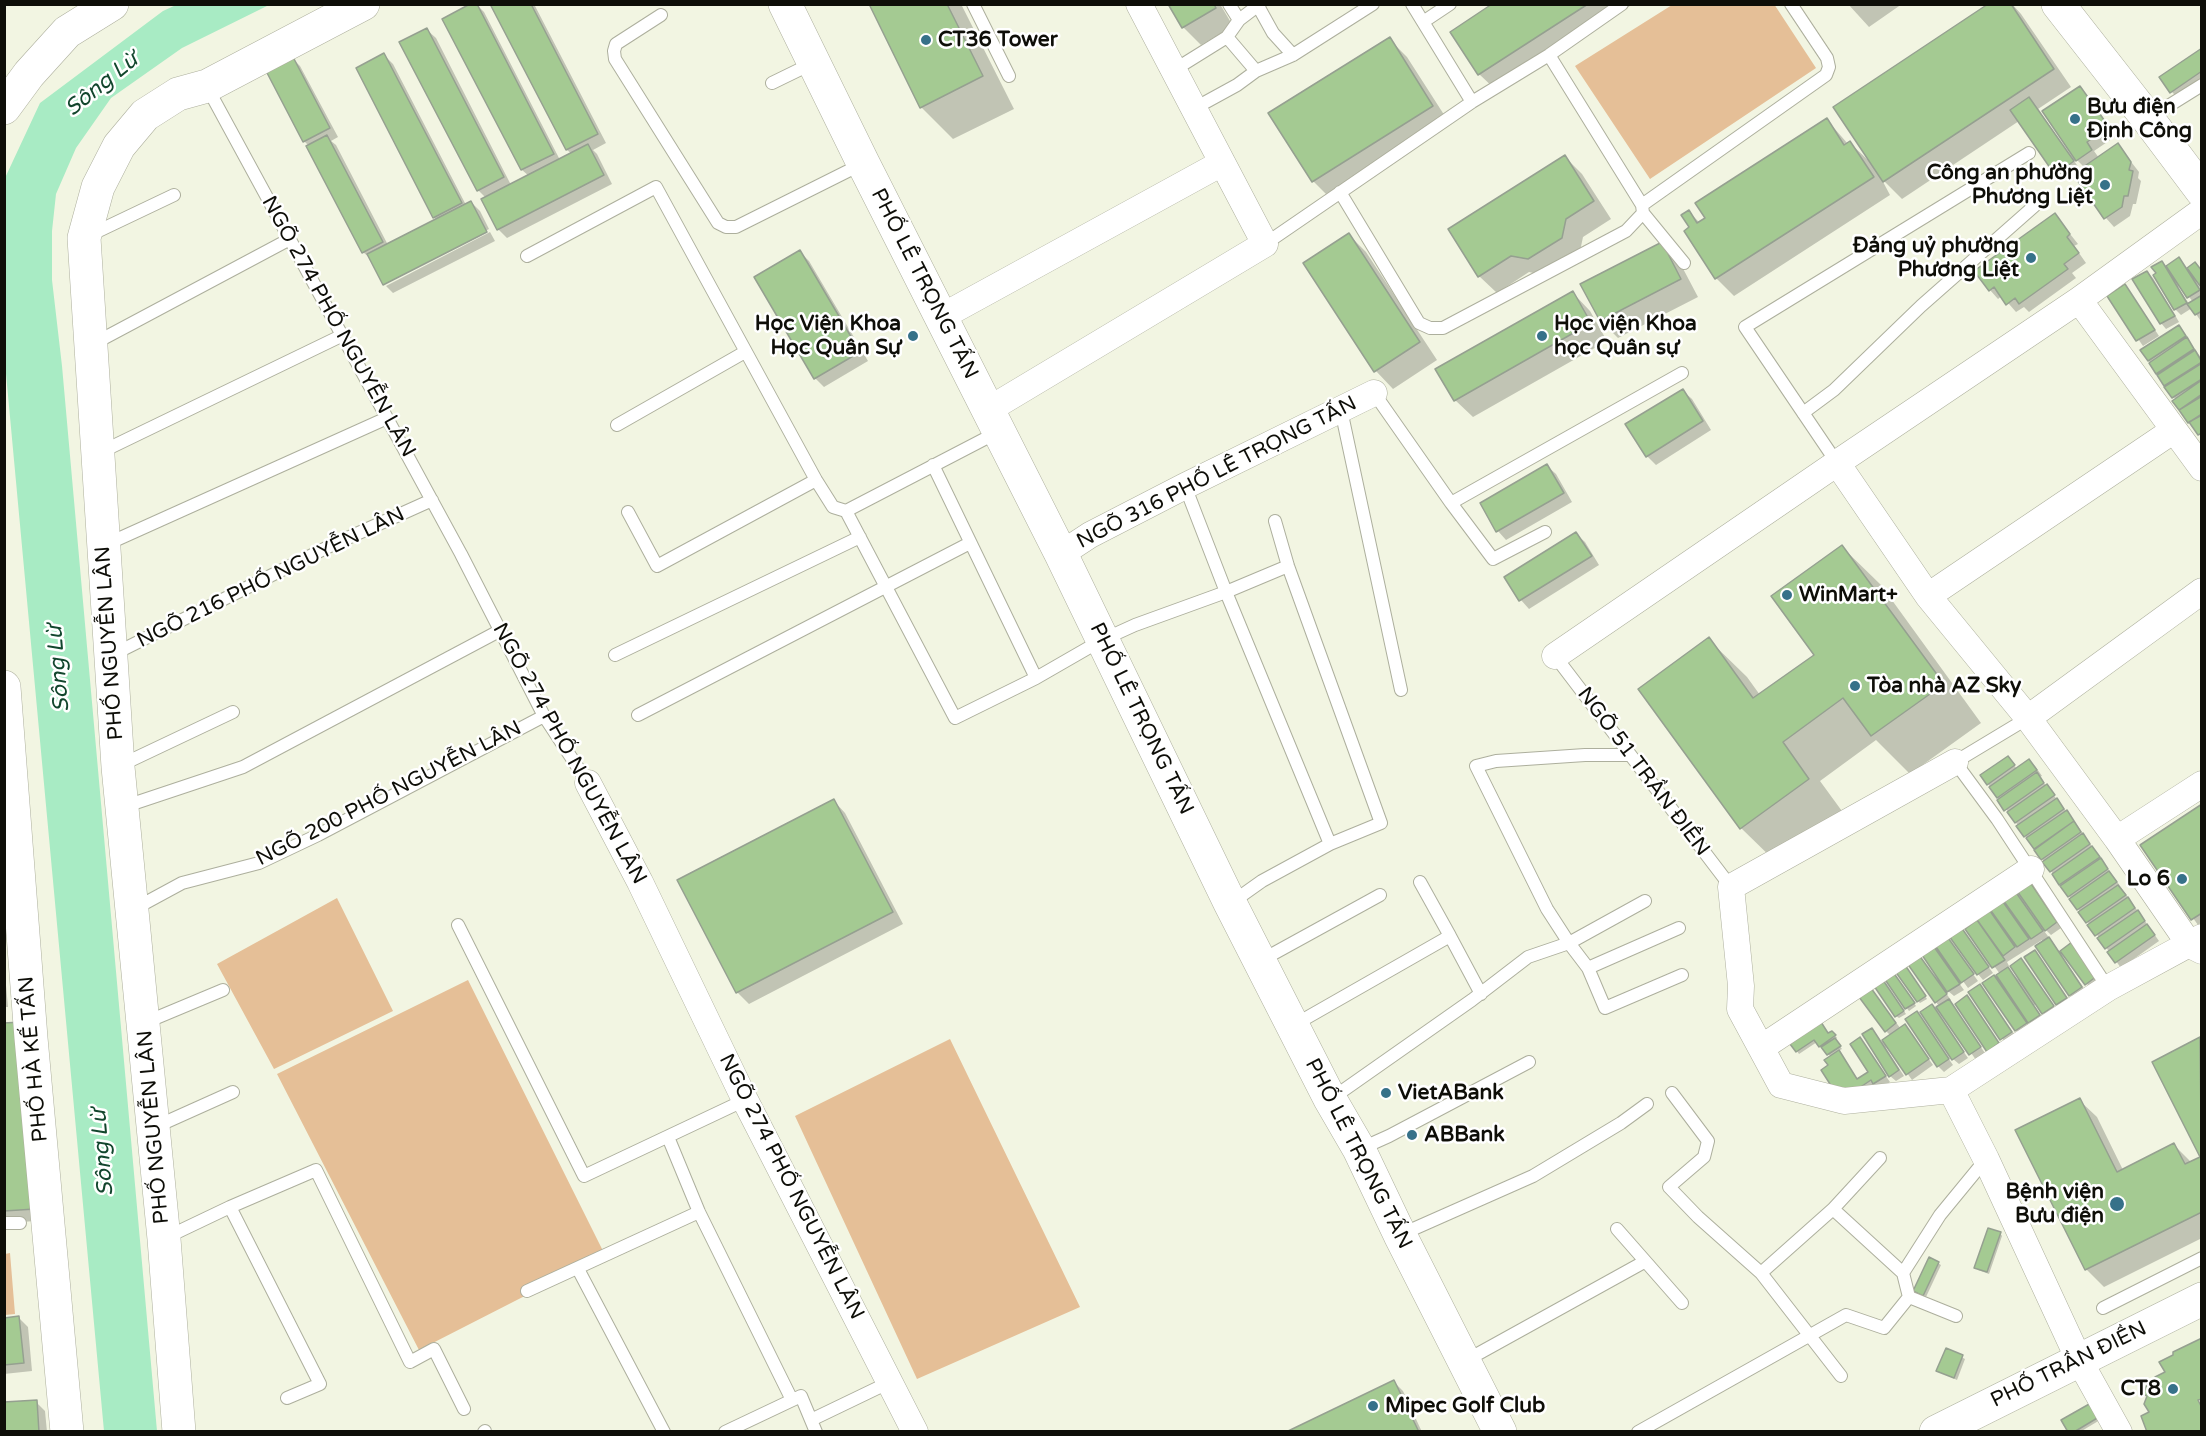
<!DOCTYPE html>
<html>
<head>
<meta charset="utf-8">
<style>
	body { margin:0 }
	#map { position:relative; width:2206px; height:1436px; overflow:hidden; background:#f2f5e2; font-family:"Varela Round",sans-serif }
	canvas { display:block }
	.frame { position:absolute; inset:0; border:6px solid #0e0e08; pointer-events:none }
</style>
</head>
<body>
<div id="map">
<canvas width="2206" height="1436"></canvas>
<div class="frame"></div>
</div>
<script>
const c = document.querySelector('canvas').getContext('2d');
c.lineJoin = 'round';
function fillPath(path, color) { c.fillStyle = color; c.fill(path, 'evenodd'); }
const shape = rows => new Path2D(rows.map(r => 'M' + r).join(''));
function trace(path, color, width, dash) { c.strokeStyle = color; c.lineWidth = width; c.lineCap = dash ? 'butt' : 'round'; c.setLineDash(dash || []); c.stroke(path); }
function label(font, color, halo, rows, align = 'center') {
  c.font = font + ' "Varela Round",sans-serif'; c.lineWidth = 5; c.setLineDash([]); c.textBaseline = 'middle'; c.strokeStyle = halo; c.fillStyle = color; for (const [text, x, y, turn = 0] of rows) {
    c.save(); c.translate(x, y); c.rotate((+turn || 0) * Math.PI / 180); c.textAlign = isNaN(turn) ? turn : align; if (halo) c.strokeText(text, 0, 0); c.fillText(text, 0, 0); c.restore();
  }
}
const green = shape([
	[1774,4,1816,68,1650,179,1575,66,1672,5],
	[337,898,393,1011,274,1069,217,964],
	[468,980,605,1255,419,1350,277,1074],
	[950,1039,1080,1307,917,1379,795,1116],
	[10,1253,15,1314,5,1315,5,1254]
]);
const water = shape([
	[176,5,269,5,182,48,111,98,76,148,56,194,52,231,52,280,62,366,157,1431,104,1431,5,363,5,178,40,103,163,11]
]);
const shadow = shape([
	[476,4,484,12,560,160,572,154,567,150,492,4,534,4,606,143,593,150,597,154,612,184,507,238,498,229,486,198,478,190,427,30,436,38,511,185,529,176,522,170,444,19],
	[870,4,961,4,1014,109,953,139,921,107],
	[1170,4,1220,4,1233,26,1201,45,1183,27],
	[1495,4,1633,4,1497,91,1479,74],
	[1848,4,1902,4,1869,27],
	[1991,4,2012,4,2021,14,2071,87,2038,109,2079,168,2061,179,2019,121,1902,199,1881,178,1890,195,1734,296,1716,278,1691,228,1689,212,1700,223,1827,120,1848,144,1850,143,1870,162],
	[1389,39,1407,57,1450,124,1330,198,1313,181],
	[2202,50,2202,80,2177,97,2172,92],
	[384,55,393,64,466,205,471,202,480,211,489,229,385,282,385,285,372,260,363,252,308,145,304,141,291,57,300,66,338,137,331,141,336,145,388,245,437,220,434,217],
	[2080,88,2089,97,2116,136,2094,151,2099,158,2118,145,2139,172,2138,178,2141,181,2136,204,2133,204,2130,216,2114,227,2106,218,2075,174,2085,168,2077,160],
	[1565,157,1582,174,1611,219,1583,237,1579,256,1546,276,1529,272,1497,293,1479,276],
	[2055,215,2078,244,2074,246,2086,263,2072,273,2076,278,2029,312,2024,307,2016,312,2002,296,1998,299,1990,290],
	[490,232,495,241,393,293,386,286],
	[1349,235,1366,252,1437,360,1393,389,1376,371,1305,263],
	[1662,244,1679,261,1698,297,1618,338,1601,321,1582,284],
	[800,252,809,261,868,361,824,387,815,378,756,278],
	[2179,259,2187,269,2195,264,2202,273,2202,286,2196,282,2202,291,2202,323,2192,308,2181,315,2175,309,2162,262,2167,267],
	[2180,285,2193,302,2189,304,2178,287],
	[2147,272,2153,278,2179,322,2166,329,2161,323],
	[2130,292,2159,336,2143,346,2109,297],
	[1573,293,1590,311,1607,341,1473,417,1455,400],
	[2179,327,2202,359,2202,438,2174,401,2176,400,2142,351],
	[1683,391,1692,399,1711,430,1656,465,1647,456],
	[1547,466,1556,474,1572,502,1506,540,1498,531],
	[1576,534,1585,542,1599,565,1529,609,1521,600,1506,577],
	[1842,547,1881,585,1981,723,1910,774,1876,740,1820,781,1847,818,1780,866,1741,828,1708,639,1747,677,1760,695,1816,655],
	[2010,760,2017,769,2029,761,2035,766,2042,776,2039,777,2072,818,2159,941,2121,968,1988,784],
	[834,801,845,813,903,924,749,1004,737,992],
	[2202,806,2202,922,2198,925,2142,846],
	[2035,890,2061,928,2051,935,2046,930],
	[2015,893,2054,944,2087,993,2075,1001,2070,995,2042,940,2007,962,2009,966,2007,968,2018,979,2021,960,2058,1012,2048,1018,2037,1004,2034,1005,2045,1021,2035,1027,2025,1017,2031,1029,2021,1036,2016,1030,1994,977,2005,988,2000,974,1967,929,1980,920,1988,910,1997,920,1998,918,1991,908],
	[1961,929,1993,973,1983,980,1978,974],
	[1946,937,1978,981,1968,988,1936,944],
	[1932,946,1964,990,1954,996,1948,991],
	[2062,951,2101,982,2091,989],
	[2035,952,2072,1004,2063,1010,2026,957],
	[1919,957,1951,1000,1949,1002,1985,1053,1976,1060,1936,1002],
	[4,963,8,1007,4,1007],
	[1907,969,1927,999,1920,1003,1918,1001],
	[1895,976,1916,1006,1909,1011,1886,979],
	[1885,984,1906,1014,1899,1018,1896,1016],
	[1980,986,2017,1038,2007,1045,1970,993],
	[1871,990,1901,1029,1910,1032,1933,1065,1912,1080,1888,1046,1886,1048,1904,1076,1896,1081,1890,1076,1872,1030,1882,1042,1891,1036,1886,1031],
	[1931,1005,1968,1058,1959,1064,1953,1059],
	[1917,1013,1953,1065,1944,1072,1938,1066],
	[4,1024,46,1220,11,1223,4,1216],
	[1829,1035,1835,1035,1837,1038,1835,1040,1842,1049,1838,1051,1858,1080,1870,1072,1860,1039,1890,1082,1869,1096,1830,1066,1831,1057,1817,1042,1799,1054,1792,1044],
	[2200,1039,2202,1041,2202,1158,2154,1062],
	[2079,1100,2097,1117,2123,1170,2174,1145,2192,1163,2202,1158,2202,1238,2104,1287,2086,1269],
	[2000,1233,2002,1236,1989,1274,1978,1270,1976,1267],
	[1930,1259,1941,1265,1926,1297,1915,1291],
	[19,1318,28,1327,32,1371,4,1374,4,1319],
	[1947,1350,1965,1359,1957,1380,1938,1371],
	[1394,1382,1403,1391,1422,1432,1289,1432],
	[36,1402,45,1411,47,1432,4,1432],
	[2090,1405,2100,1420,2080,1432,2070,1432]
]);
const building = shape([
	[470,4,477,4,554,154,521,170,442,19,470,4],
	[490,4,531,4,598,134,566,150,490,4],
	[869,4,947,4,983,76,920,108,869,4],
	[1168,4,1214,4,1216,8,1182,28,1168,4],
	[1492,4,1588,4,1478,75,1450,32,1492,4],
	[1988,4,2011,4,2054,69,1883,182,1833,107,1988,4],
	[427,28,504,177,477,191,399,42,427,28],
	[1390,37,1433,106,1312,182,1268,113,1390,37],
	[2202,48,2202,71,2170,93,2159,77,2202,48],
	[384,53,462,203,433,218,356,68,384,53],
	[292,55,330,128,303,142,265,69,292,55],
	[2080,86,2109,127,2087,142,2092,150,2076,161,2042,111,2080,86],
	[2029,97,2074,161,2055,175,2010,110,2029,97],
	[1827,118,1844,145,1850,141,1874,177,1715,279,1684,231,1689,227,1681,215,1689,210,1697,223,1705,218,1695,203,1827,118],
	[327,135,383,242,362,253,306,146,327,135],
	[2118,143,2131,162,2129,170,2133,171,2128,196,2124,196,2122,207,2104,219,2073,174,2118,143],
	[588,144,604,175,497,230,481,199,588,144],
	[1565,155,1594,201,1566,219,1562,238,1528,259,1511,256,1478,277,1448,229,1565,155],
	[471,201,487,232,383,285,367,254,471,201],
	[2055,213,2070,234,2067,237,2079,253,2064,264,2068,269,2019,304,2015,298,2006,305,1994,287,1989,291,1974,271,2055,213],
	[1349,233,1420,342,1374,372,1303,263,1349,233],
	[1662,242,1681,279,1600,321,1580,284,1662,242],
	[800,250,860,352,814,379,754,277,800,250],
	[2179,257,2200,290,2187,298,2166,266,2179,257],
	[2162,261,2187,303,2174,310,2153,275,2156,273,2151,267,2162,261],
	[2195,262,2202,271,2200,286,2187,268,2195,262],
	[2147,271,2175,316,2160,324,2132,279,2147,271],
	[2125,284,2155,330,2136,341,2107,296,2125,284],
	[1573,291,1591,323,1454,401,1435,369,1573,291],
	[2202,295,2202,311,2195,315,2187,304,2202,295],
	[2179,325,2186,336,2148,361,2140,350,2179,325],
	[2187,337,2194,349,2156,374,2149,363,2187,337],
	[2195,350,2202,362,2164,386,2157,375,2195,350],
	[2202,363,2202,379,2172,398,2164,387,2202,363],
	[2202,380,2202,394,2179,410,2172,401,2202,380],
	[1683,389,1703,421,1646,457,1625,424,1683,389],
	[2202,396,2202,414,2188,423,2179,410,2202,396],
	[2202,415,2202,433,2198,435,2189,422,2202,415],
	[1547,464,1564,493,1496,532,1480,503,1547,464],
	[1576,532,1592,556,1519,601,1504,577,1576,532],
	[1842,545,1944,684,1871,736,1843,698,1783,742,1809,779,1740,829,1638,689,1709,637,1753,698,1814,655,1771,596,1842,545],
	[2008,756,2015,765,1987,785,1980,775,2008,756],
	[2029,759,2037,770,1997,798,1989,787,2029,759],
	[2037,772,2044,783,2004,811,1997,800,2037,772],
	[2047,784,2055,795,2015,823,2007,812,2047,784],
	[2057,798,2064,809,2024,837,2016,826,2057,798],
	[834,799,893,912,736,993,677,880,834,799],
	[2202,804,2202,913,2191,920,2140,845,2202,804],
	[2067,810,2074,821,2034,849,2026,838,2067,810],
	[2074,821,2081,832,2041,860,2034,850,2074,821],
	[2083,833,2090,844,2050,872,2042,862,2083,833],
	[2092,846,2100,857,2059,885,2052,874,2092,846],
	[2101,858,2108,869,2068,897,2060,886,2101,858],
	[2109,871,2117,882,2077,910,2069,899,2109,871],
	[2030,882,2057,922,2045,931,2017,891,2030,882],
	[2118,885,2126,895,2086,923,2078,912,2118,885],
	[2015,891,2043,931,2031,939,2003,900,2015,891],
	[2128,897,2135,908,2095,936,2087,925,2128,897],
	[2001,899,2029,939,2017,947,1989,908,2001,899],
	[1988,908,2015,947,2003,956,1975,917,1988,908],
	[2138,910,2145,921,2105,949,2097,938,2138,910],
	[1977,920,2005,960,1992,968,1965,929,1977,920],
	[2147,924,2155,935,2115,963,2107,952,2147,924],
	[1961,927,1989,967,1977,975,1949,936,1961,927],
	[1946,935,1974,974,1961,983,1934,944,1946,935],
	[2049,937,2082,987,2069,996,2035,946,2049,937],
	[2072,942,2097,976,2085,985,2060,951,2072,942],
	[1932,944,1960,984,1947,992,1920,952,1932,944],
	[2035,950,2067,998,2056,1005,2024,957,2035,950],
	[1919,955,1947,994,1935,1003,1907,963,1919,955],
	[2021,958,2054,1006,2042,1014,2010,966,2021,958],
	[1905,965,1926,996,1917,1002,1895,971,1905,965],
	[2008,967,2040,1015,2028,1023,1996,975,2008,967],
	[1893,972,1915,1003,1905,1009,1884,978,1893,972],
	[1994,975,2027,1023,2015,1031,1982,983,1994,975],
	[1883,980,1904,1011,1895,1017,1874,986,1883,980],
	[1980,984,2012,1032,2000,1040,1968,992,1980,984],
	[1871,988,1896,1023,1885,1032,1859,997,1871,988],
	[1967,995,1999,1043,1987,1052,1955,1004,1967,995],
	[1949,999,1981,1047,1969,1055,1936,1007,1949,999],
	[1932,1004,1964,1052,1952,1060,1920,1012,1932,1004],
	[1917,1011,1949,1059,1937,1067,1905,1019,1917,1011],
	[21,1022,35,1209,4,1211,4,1023,21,1022],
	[1821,1022,1828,1033,1832,1031,1836,1035,1819,1047,1814,1040,1796,1052,1790,1044,1821,1022],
	[1905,1024,1929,1059,1906,1075,1882,1040,1905,1024],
	[1872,1028,1899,1070,1889,1077,1862,1034,1872,1028],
	[1860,1037,1886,1076,1873,1084,1871,1080,1862,1086,1864,1090,1837,1095,1821,1070,1828,1065,1824,1060,1839,1050,1857,1079,1868,1072,1850,1044,1860,1037],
	[2200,1037,2202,1212,2085,1270,2015,1130,2080,1098,2117,1172,2174,1143,2185,1164,2200,1157,2152,1062,2200,1037],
	[1835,1038,1841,1046,1827,1055,1821,1047,1835,1038],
	[1988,1228,2001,1232,1987,1272,1974,1268,1988,1228],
	[1929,1257,1939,1262,1923,1296,1913,1291,1929,1257],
	[19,1316,24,1363,4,1365,4,1318,19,1316],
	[2202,1338,2202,1399,2198,1400,2202,1408,2202,1432,2147,1432,2141,1416,2149,1412,2144,1404,2147,1396,2143,1394,2148,1382,2152,1384,2155,1377,2165,1372,2159,1362,2173,1355,2173,1352,2202,1338],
	[1946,1348,1963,1355,1954,1378,1936,1371,1946,1348],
	[1394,1380,1419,1432,1286,1432,1394,1380],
	[37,1400,39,1432,4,1432,4,1402,37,1400],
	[2091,1403,2099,1417,2074,1432,2068,1432,2061,1420,2091,1403]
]);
const lane = shape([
	[973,4,1009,76],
	[1229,4,1239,20],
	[1412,4,1472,102],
	[1258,6,1273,33,1293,55],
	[661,15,616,44,614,51,615,59,718,223,726,227,736,227,862,164],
	[1423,22,1450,4],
	[1549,55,1642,205],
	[1174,70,1227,37],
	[1256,71,1227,37,1239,20,1260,4],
	[772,83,813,63],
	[207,87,461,554,544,716,588,783],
	[1195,108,1237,85,1256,71,1293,55,1373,4],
	[2149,118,2202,85],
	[1340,192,1419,323,1430,328,1443,328,1626,231,1643,213,1642,205,1826,75,1829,67,1827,58,1791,4],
	[1643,213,1684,263],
	[90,235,174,195],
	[1265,244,1472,102,1549,55,1622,4],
	[527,256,656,187,816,480,833,507,846,511],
	[93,344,290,239],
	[1374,393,1451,503,1682,373],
	[1341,410,1401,690],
	[1803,413,1834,390,1921,306,2040,201],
	[617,425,745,352],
	[998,432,846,511,955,718,1036,678,1102,640,1135,625,1226,592,1288,566],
	[101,452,343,335],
	[1837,463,1745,327,2029,153],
	[933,465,1036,678],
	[1185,486,1226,592,1330,844],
	[1451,503,1493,559,1545,532],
	[628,512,657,566,816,480],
	[107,544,387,418],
	[112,655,332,545,432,500],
	[615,655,860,537],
	[1555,656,1731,887],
	[638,715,970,543],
	[2028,718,1955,762,1997,819,2108,988],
	[119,766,233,712],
	[123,807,243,767,501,630],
	[1420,882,1450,936],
	[1645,901,1569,943,1588,968,1679,928],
	[1231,903,1262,881,1330,844,1381,823,1288,566,1275,521],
	[134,909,182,883,259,863,318,835,544,716],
	[458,925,584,1176,745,1100],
	[1260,961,1380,895],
	[1588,968,1605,1008,1682,975],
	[144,1023,223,990],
	[1294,1025,1450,936,1481,994],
	[1672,1093,1708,1141,1704,1157,1669,1187,1698,1217,1761,1273,1841,1376],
	[1331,1099,1472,1000,1528,957,1569,943,1547,909,1476,766,1496,761,1585,755,1630,755],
	[155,1127,233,1092],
	[668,1137,699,1212,792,1400],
	[1360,1149,1389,1136,1529,1062],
	[230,1207,320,1384,287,1398],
	[1833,1209,1903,1273],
	[4,1223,20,1223],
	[1617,1229,1682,1303],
	[1402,1234,1533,1176,1621,1123,1647,1104],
	[165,1238,230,1207,316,1170,410,1362,434,1349,464,1409],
	[578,1269,664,1432],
	[1761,1273,1833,1209,1880,1158],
	[1903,1273,1940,1215,1986,1159],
	[1903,1273,1909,1297],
	[527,1291,699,1212],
	[1909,1297,1956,1316],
	[2103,1308,2202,1258],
	[1465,1361,1644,1262],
	[484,1432,485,1431],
	[725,1432,801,1396,811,1420],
	[816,1432,811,1420,890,1382],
	[1638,1432,1846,1315,1884,1328,1909,1297]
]);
const street = shape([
	[2079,300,2202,468],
	[941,317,1222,163],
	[988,410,1265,244,1139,4],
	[1837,463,1928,596,2028,718,2117,839,2190,945,2202,951],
	[1061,554,1090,535,1185,486,1374,393],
	[1928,596,2174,430],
	[1555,656,1837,463,2079,300,2202,211],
	[2028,718,2202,591],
	[1955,762,1731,887,1741,986,1740,1009,1781,1085,1844,1101,1951,1090,2108,988,2202,937],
	[588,783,640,882,745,1100,915,1432],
	[2117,839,2202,784],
	[1761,1048,2031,869],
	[1951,1090,1986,1159,2079,1360,2119,1432]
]);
const secondary = shape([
	[785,4,863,163,1061,554,1230,903,1330,1099,1359,1149,1400,1235,1500,1432],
	[2058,4,2148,119,2202,191],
	[4,108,29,74,67,32,112,4],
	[4,687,31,1038,67,1432],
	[179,1432,164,1239,118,767,84,238,98,187,119,146,145,115,178,94,207,86,363,4],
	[1936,1432,2202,1299]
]);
const markers = [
	[926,40,6,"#367189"],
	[2075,119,6,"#367189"],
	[2105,185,6,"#367189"],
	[2031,258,6,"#367189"],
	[913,336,6,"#367189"],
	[1542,336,6,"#367189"],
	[1787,595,6,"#367189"],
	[1855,686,6,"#367189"],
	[2182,879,6,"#367189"],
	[1386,1093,6,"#367189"],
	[1412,1135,6,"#367189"],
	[2117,1204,8,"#367189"],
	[2173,1389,6,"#367189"],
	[1373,1406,6,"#367189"]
];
const poiNames = [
	["CT36 Tower",938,40],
	["Bưu điện",2087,107],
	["Định Công",2087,131],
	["Công an phường",2093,173,"right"],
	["Phương Liệt",2093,197,"right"],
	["Đảng uỷ phường",2019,246,"right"],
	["Phương Liệt",2019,270,"right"],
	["Học Viện Khoa",901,324,"right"],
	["Học Quân Sự",901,348,"right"],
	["Học viện Khoa",1554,324],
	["học Quân sự",1554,348],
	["WinMart+",1799,595],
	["Tòa nhà AZ Sky",1867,686],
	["Lo 6",2170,879,"right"],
	["VietABank",1398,1093],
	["ABBank",1424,1135],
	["Bệnh viện",2104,1192,"right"],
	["Bưu điện",2104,1216,"right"],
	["CT8",2161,1389,"right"],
	["Mipec Golf Club",1385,1406]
];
const streetNames = [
	["PHỐ LÊ TRỌNG TẤN",924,284,63],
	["NGÕ 274 PHỐ NGUYỄN LÂN",338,327,61],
	["NGÕ 316 PHỐ LÊ TRỌNG TẤN",1217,473,-27],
	["NGÕ 216 PHỐ NGUYỄN LÂN",271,578,-26],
	["PHỐ NGUYỄN LÂN",110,643,-94],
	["PHỐ LÊ TRỌNG TẤN",1141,719,64],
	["NGÕ 274 PHỐ NGUYỄN LÂN",569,754,61],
	["NGÕ 51 TRẦN ĐIỀN",1643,772,53],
	["NGÕ 200 PHỐ NGUYỄN LÂN",389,794,-27],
	["PHỐ HÀ KẾ TẤN",34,1059,-95],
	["PHỐ NGUYỄN LÂN",154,1127,-95],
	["PHỐ LÊ TRỌNG TẤN",1358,1154,63],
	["NGÕ 274 PHỐ NGUYỄN LÂN",791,1187,63],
	["PHỐ TRẦN ĐIỀN",2069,1365,-26]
];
const waterNames = [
	["Sông Lừ",102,85,-39],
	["Sông Lừ",59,669,-95],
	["Sông Lừ",103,1153,-95]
];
fillPath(green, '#e5bf97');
fillPath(water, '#a8ebc4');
fillPath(shadow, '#0003');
fillPath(building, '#a4ca92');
trace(building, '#95a090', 1.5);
trace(lane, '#adaf9d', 14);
trace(street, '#adaf9d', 27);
trace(secondary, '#adaf9d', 34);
trace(lane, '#fff', 12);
trace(street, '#fff', 26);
trace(secondary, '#fff', 33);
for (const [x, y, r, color] of markers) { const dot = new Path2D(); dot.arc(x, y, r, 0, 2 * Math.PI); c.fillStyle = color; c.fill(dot); trace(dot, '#fff', 2); }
label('bold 21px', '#0e0e08', '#fff', poiNames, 'left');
label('21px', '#0e0e08', '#fff', streetNames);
label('italic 22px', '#12462d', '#fff', waterNames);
</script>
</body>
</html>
